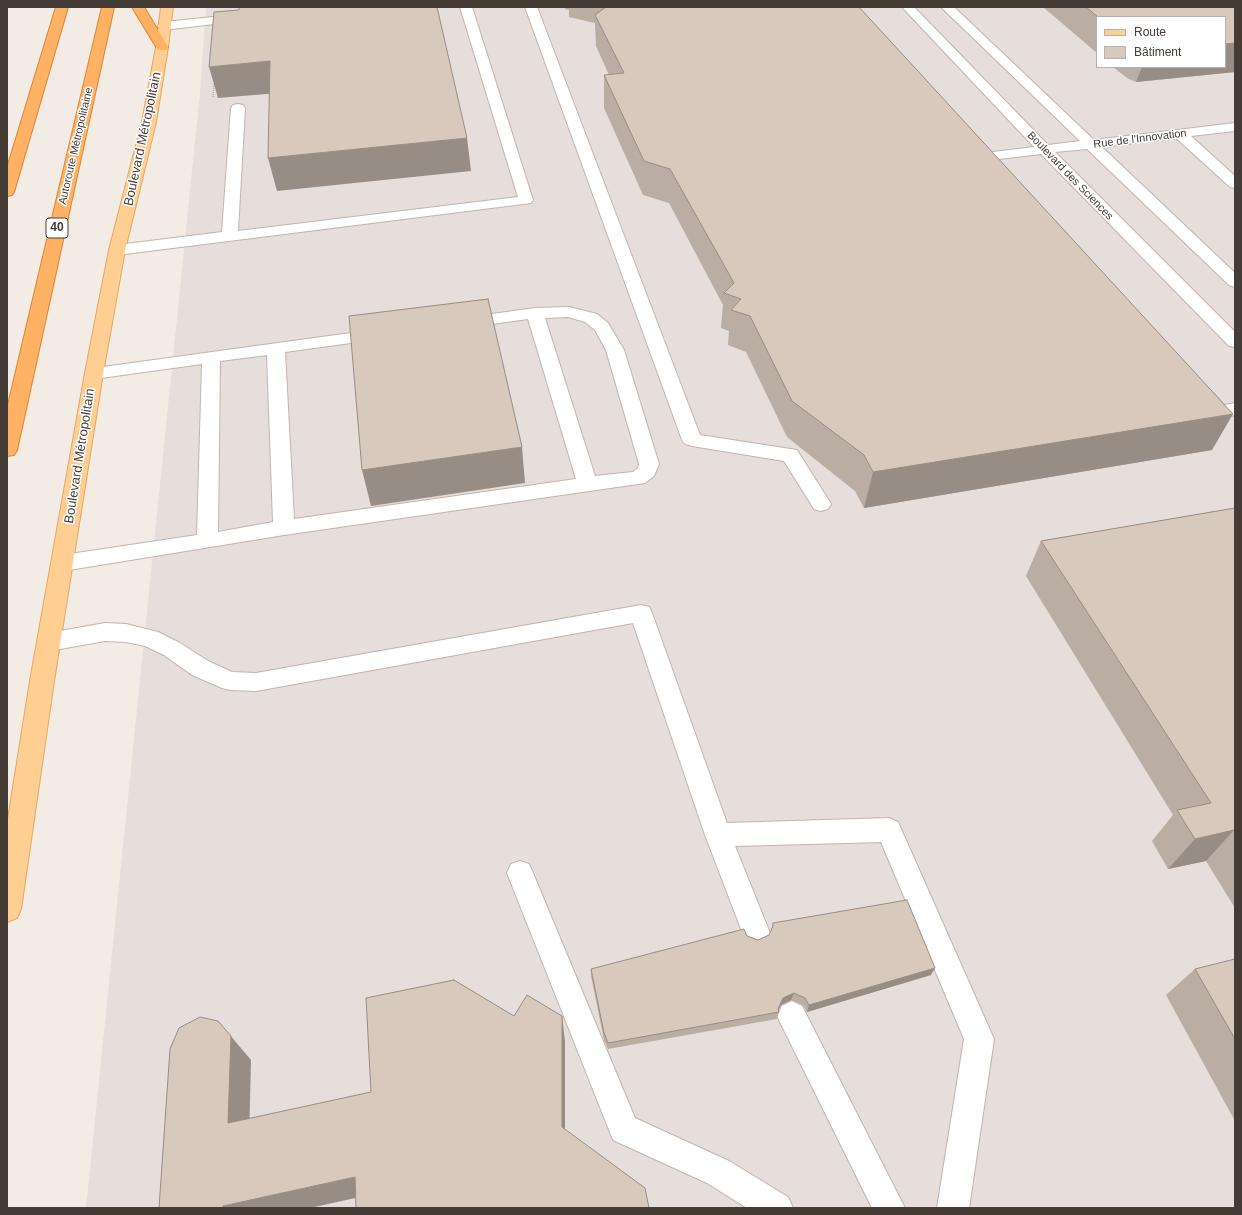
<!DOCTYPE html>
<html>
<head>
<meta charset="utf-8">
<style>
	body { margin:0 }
	#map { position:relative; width:1242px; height:1215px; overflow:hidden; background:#f3ece5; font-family:Arial,sans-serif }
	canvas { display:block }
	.frame { position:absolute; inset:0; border:8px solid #453c35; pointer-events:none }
	.legend { position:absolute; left:1096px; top:16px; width:130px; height:52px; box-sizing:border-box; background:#fff; border:1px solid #b5b1ae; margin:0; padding:5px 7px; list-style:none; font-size:12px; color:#453c35 }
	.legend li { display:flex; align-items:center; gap:8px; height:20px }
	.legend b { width:20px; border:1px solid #b5b1ae }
</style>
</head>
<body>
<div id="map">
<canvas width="1242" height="1215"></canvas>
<div class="frame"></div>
<ul class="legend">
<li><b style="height:5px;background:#ffce92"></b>Route</li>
<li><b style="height:11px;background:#d8c9bd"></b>Bâtiment</li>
</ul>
</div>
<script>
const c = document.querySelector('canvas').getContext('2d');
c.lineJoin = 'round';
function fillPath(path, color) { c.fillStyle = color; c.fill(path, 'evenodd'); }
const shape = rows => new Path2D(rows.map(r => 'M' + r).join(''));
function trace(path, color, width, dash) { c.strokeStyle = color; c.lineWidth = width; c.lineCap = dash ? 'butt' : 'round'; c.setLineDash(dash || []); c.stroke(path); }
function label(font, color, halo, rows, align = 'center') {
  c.font = font + ' Arial,sans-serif'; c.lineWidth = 3; c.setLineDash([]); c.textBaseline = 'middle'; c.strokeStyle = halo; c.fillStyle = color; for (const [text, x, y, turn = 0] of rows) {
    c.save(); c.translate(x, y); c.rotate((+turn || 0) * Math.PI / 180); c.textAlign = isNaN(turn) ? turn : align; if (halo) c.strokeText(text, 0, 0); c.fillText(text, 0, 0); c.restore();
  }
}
const industrial = shape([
	[206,7,1235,7,1235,1208,86,1208,200,93],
	[1097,17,1225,17,1225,67,1097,67]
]);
const path = shape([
	[213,97,214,84]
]);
const minor = shape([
	[460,7,472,7,533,200,531,203,117,255,111,253,109,250,111,247,117,245,222,232,231,108,233,105,238,104,243,105,245,108,238,231,518,197,460,7],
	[525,7,537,7,700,435,797,450,831,504,828,509,821,511,814,509,784,461,692,446,685,444,682,440,525,7],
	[902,7,914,7,1048,145,1080,141,941,7,954,7,1094,140,1235,123,1235,131,1191,136,1235,176,1235,188,1230,187,1176,138,1102,147,1235,273,1235,287,1229,285,1087,149,1055,152,1235,332,1235,347,1229,346,1041,154,990,160,985,159,983,156,985,153,1034,147,902,7],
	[243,14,247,16,249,18,247,20,164,30,160,29,158,26,160,23,164,22,243,14],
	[569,307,597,314,608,323,624,350,659,464,654,476,645,483,284,535,63,571,55,569,52,563,55,557,63,555,197,535,202,364,94,379,88,377,85,373,88,369,380,329,386,330,389,334,386,338,380,339,285,352,294,519,576,479,528,319,463,328,457,327,454,323,457,319,463,318,535,308,569,307],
	[568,317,585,322,595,330,606,350,639,464,638,468,633,472,595,476,545,318,568,317],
	[267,355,273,522,218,532,220,361,267,355],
	[1207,391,1213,393,1224,405,1235,403,1235,415,1220,418,1213,416,1198,397,1201,393,1207,391],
	[641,605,649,607,652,613,727,823,889,818,898,822,994,1039,969,1208,937,1208,964,1039,881,842,735,846,770,933,766,942,756,946,746,942,705,835,633,623,256,691,230,690,222,688,192,675,164,655,145,646,126,642,105,641,49,651,41,648,38,642,41,636,49,633,105,623,126,624,158,632,180,643,208,661,232,672,256,673,641,605],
	[520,861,529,864,533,873,635,1118,729,1161,788,1197,793,1208,747,1208,707,1183,613,1140,507,873,511,864,520,861],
	[792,1001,802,1006,905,1208,872,1208,777,1016,782,1006,792,1001]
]);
const major = shape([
	[161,7,173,7,168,47,156,122,125,250,103,373,54,681,21,909,17,918,7,922,7,825,30,681,85,373,109,250,142,122,156,47,161,7]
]);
const highway = shape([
	[56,7,68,7,14,192,12,195,7,196,7,168,56,7],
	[102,7,114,7,17,450,14,455,7,456,7,409,102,7],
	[132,7,144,7,168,47,166,50,158,50,132,7]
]);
const wall = shape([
	[565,7,859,7,1212,450,864,508,855,491,787,437,746,352,728,345,729,331,721,328,723,305,669,203,643,195,604,108,604,75,609,75,596,46,595,23,569,17,569,10,565,9],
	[1043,7,1235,7,1235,72,1136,82,1127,78,1113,67,1225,67,1225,17,1097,17,1097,53],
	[1235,508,1235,908,1206,861,1168,869,1152,841,1173,815,1026,576,1041,541],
	[773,923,931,975,807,1012,803,1005,791,1000,781,1005,778,1010,779,1012,777,1019,608,1049,604,1040,591,976,591,969,747,936,758,940,769,935,771,932],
	[1235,959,1235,1121,1166,995,1195,969]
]);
const shadedWall = shape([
	[1235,43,1235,72,1136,82,1142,67,1225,67,1225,44],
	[270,61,278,93,218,98,209,67],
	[467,138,471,171,277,191,268,158],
	[1233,414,1212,450,864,508,873,472],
	[522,447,525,483,371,506,362,470],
	[1234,830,1206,861,1168,869,1195,839],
	[935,968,931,975,807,1012,809,1005],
	[794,993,791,1000,781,1005,777,1013,778,1009,783,998],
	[562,1016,565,1041,565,1147,562,1127],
	[218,1021,251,1060,249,1143,228,1123],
	[355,1177,369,1195,310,1208,223,1208,223,1206]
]);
const building = shape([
	[239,7,437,7,467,138,268,158,270,61,209,67,214,12,239,10,239,7],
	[606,7,859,7,1233,414,873,472,864,455,792,401,750,316,731,310,741,299,724,293,734,283,670,169,644,161,604,75,624,73,595,15,606,7],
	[1086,7,1235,7,1235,43,1225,44,1225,17,1098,17,1086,7],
	[488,299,522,447,362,470,349,316,488,299],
	[1235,508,1235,832,1234,830,1195,839,1177,810,1211,803,1041,541,1235,508],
	[907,900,935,968,809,1005,805,998,794,993,783,998,778,1009,779,1012,608,1043,604,1033,591,969,744,929,747,936,758,940,769,935,773,926,773,923,907,900],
	[1235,959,1235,1039,1195,969,1235,959],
	[454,980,514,1016,527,995,562,1016,562,1127,645,1188,649,1208,356,1208,355,1177,223,1206,223,1208,159,1208,170,1049,179,1028,200,1017,218,1021,231,1036,228,1123,371,1092,366,998,454,980]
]);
const farStreetnames = [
	["Rue de l'Innovation",1140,139,-7],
	["Autoroute Métropolitaine",76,146,-77],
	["Boulevard des Sciences",1070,176,46]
];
const shields = [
	[57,228,22]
];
const shieldNames = [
	["40",57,228]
];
const streetNames = [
	["Boulevard Métropolitain",143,139,-78],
	["Boulevard Métropolitain",80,456,-81]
];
fillPath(industrial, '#e5deda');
trace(minor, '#c1b5ab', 2);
trace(major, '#e5a761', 2);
trace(highway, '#df8332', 2);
trace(path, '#c0ac99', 1.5, [1, 1]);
fillPath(minor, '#fff');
fillPath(major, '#ffce92');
fillPath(highway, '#ffb164');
fillPath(wall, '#baada3');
fillPath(shadedWall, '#978d84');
fillPath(building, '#d8c9bd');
trace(building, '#978d84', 1);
label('11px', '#453c35', '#fff', farStreetnames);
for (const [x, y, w] of shields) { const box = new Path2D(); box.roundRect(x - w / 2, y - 10, w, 20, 3); c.fillStyle = '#fff'; c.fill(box); trace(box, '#453c35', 1); }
label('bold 12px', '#453c35', null, shieldNames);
label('13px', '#453c35', '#fff', streetNames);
</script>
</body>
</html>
